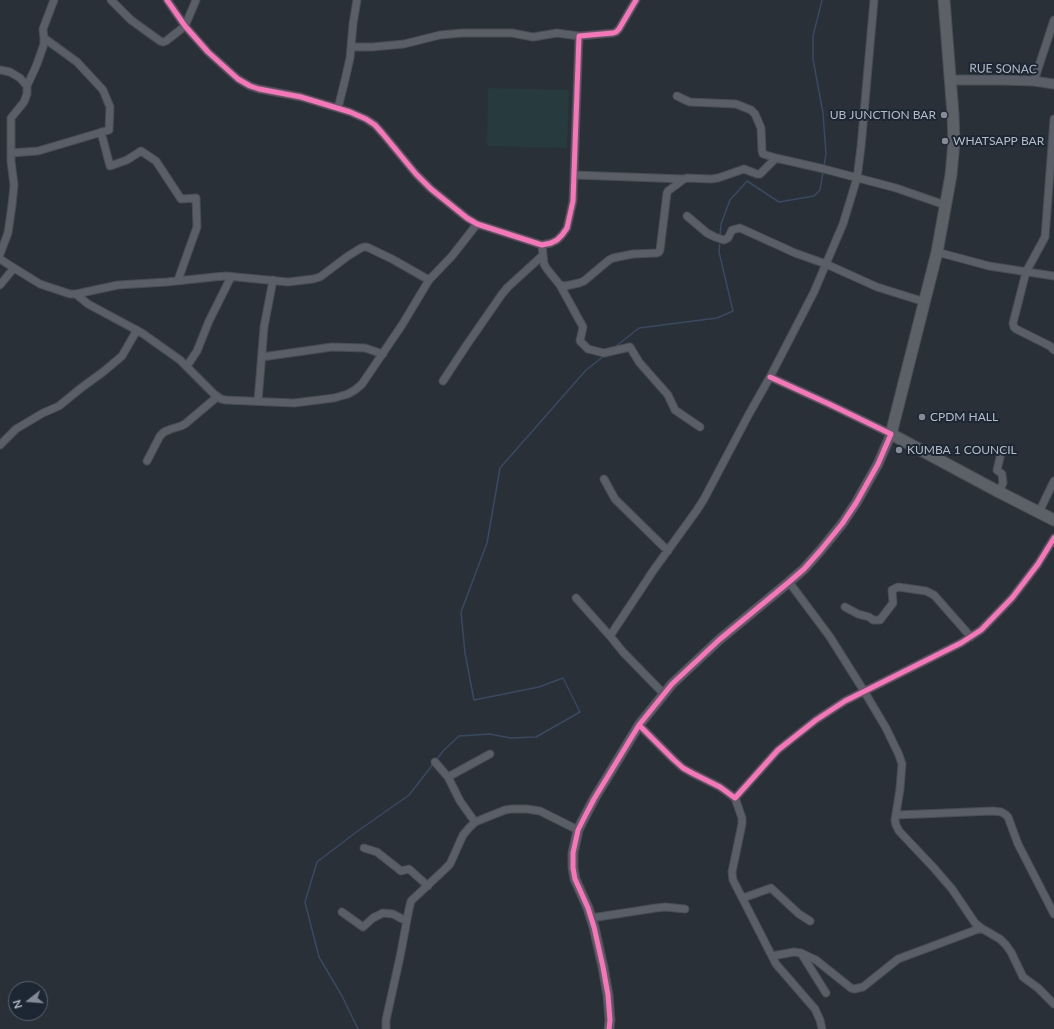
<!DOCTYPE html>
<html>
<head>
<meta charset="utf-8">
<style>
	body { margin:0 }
	#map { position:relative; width:1054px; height:1029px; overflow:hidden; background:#2a3038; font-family:Lato,sans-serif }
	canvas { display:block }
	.north { position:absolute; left:8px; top:981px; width:40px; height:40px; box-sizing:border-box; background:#1d2633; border:1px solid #59626f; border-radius:50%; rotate:253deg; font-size:11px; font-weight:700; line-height:16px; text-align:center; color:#b4bcc9 }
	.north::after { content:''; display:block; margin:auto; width:14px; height:18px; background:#848b96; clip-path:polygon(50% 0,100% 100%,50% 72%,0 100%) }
</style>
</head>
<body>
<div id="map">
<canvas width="1054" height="1029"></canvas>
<div class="north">N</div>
</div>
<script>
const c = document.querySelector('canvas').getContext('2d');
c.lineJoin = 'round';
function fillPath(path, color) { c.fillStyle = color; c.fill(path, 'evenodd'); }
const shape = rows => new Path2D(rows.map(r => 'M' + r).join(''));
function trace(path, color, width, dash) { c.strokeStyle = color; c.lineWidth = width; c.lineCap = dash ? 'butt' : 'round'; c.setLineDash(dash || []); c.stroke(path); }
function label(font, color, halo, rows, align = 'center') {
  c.font = font + ' Lato,sans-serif'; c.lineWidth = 4; c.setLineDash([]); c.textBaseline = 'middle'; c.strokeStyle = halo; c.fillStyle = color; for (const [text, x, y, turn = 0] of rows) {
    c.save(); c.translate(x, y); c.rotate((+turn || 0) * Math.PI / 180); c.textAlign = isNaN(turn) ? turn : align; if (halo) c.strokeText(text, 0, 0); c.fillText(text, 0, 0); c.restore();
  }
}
const green = shape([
	[488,88,569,90,567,148,487,146]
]);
const stream = shape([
	[822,0,813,36,813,59,823,113,826,154,824,166],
	[720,237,721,224,730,200,747,181,779,202,814,196,820,190,823,172],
	[615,347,639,328,717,318,733,311,719,252,720,241],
	[436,760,444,750,459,736,490,734,510,738,536,737,580,712,563,678,539,687,474,700,465,653,461,612,487,543,500,468,586,370,604,356],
	[358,1029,342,996,319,957,305,902,317,862,355,833,409,795,434,763]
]);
const minor = shape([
	[111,0,131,20,160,41,163,42,166,41,185,26,196,0],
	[167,0,185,26,208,52,238,79,250,86,259,89,301,97,350,112,366,119,375,125,383,134,416,174,431,189,467,218,477,224,542,245,551,243,557,240,562,235,567,228,573,201,579,36,613,33,616,32,619,29,636,0],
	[351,47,372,47,404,44,440,35,462,33,512,33,533,37,557,33,579,36],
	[0,70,10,72,20,78,27,86],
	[1034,81,1054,20],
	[677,96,683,99,690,102,736,104,751,110,755,114,761,128,762,151,763,154,776,158,824,169,896,188,945,205],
	[338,108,345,80,350,58,351,47,353,24,357,0],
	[1054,119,1045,237,1026,272,1013,323,1014,327,1016,329,1050,346,1054,350],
	[101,132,110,166,127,160,141,151,156,161,181,199,196,198,197,227,178,280],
	[11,153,38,151,109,130,110,107,103,90,77,62,44,38],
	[574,175,684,179],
	[687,216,707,233,715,237,724,240,728,238,732,230,740,228,795,253,826,264,877,287,925,302],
	[542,245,544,264,547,269,560,285,565,286,579,283,584,281,609,260,613,258,633,254,657,253,659,252,660,250,667,193,668,191,684,179,687,178,711,179,718,178,744,169,757,174,760,174,776,158],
	[937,252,989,266,1054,276],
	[0,254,8,233,12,205,14,185,11,161,11,118,24,102,27,94,27,86,37,64,44,44,44,38,43,29,54,0],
	[0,259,14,268,40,284,70,294,76,294,118,285,167,282,214,277,226,276,288,282,313,279,320,277,348,256,361,248,364,247,367,247,392,259,429,280,452,256,477,224],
	[0,285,14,268],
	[560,285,583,327,580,341,588,349,604,353,630,347,639,362,668,395,675,410,700,427],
	[76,294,88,304,142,333,180,360,214,394,221,399,225,400,294,403,334,398,348,394,355,390,362,384,402,325,429,280],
	[262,357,332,347,365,348,383,354],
	[187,366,197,351,209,321,231,277],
	[770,377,829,404,891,434],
	[443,381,466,346,502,294,508,287,543,255],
	[258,401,264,327,273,280],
	[0,445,16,429,43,413,59,406,81,388,103,372,122,356,137,330],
	[147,461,160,436,164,432,171,429,181,426,185,424,217,397],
	[604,479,615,499,668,551],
	[999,492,1003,483,1002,474,997,470,1002,449],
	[1039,512,1054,481],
	[789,582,830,637,864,691,886,728,899,755,902,764,900,789,895,820,896,825,899,831,933,867,952,889,975,923,981,928,1000,939,1006,945,1011,952,1023,977,1038,988,1054,1004],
	[576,598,610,636],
	[845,607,858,614,869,617,873,620,880,620,893,603,892,590,898,587,926,591,934,595,971,637],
	[664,694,623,652,610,636,653,571,697,510,704,499,749,414,770,377,814,292,843,224,857,178,861,147,874,0],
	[639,725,673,759,683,768,692,773,720,787,735,798,778,750,816,720,845,701,961,643,981,630,1012,598,1038,564,1054,538],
	[435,762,448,777,460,801,475,822],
	[448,777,490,754],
	[735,798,742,818,742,824,732,872,733,880,776,964,815,1009,820,1020,822,1029],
	[896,815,993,811,1001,812,1005,814,1008,817,1018,844,1054,914],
	[364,848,377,852,401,871,409,869,428,886],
	[743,898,771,888,799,914,810,921],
	[342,912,363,927,373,918,383,913,393,914,406,921],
	[591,918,656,908,665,907,685,909],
	[801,953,826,993],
	[772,956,794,952,801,953,816,960,851,988,854,989,863,987,898,959,981,928],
	[386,1029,386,1020,400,957,409,909,411,901,444,870,450,864,463,835,469,828,475,822,505,810,512,809,527,809,540,811,578,830]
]);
const tertiary = shape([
	[951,80,1001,80,1034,81,1054,84],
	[609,1029,610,1020,608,995,603,967,594,927,588,908,575,879,573,868,573,853,578,830,583,820,594,799,639,725,672,684,719,640,789,582,804,569,820,551,842,524,856,503,878,464,891,434]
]);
const primary = shape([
	[944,0,953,114,954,142,951,175,937,252,891,434,999,492,1054,520]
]);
const cycleway = shape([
	[167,0,185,26,208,52,238,79,250,86,259,89,301,97,350,112,366,119,375,125,383,134,416,174,431,189,467,218,477,224,542,245,551,243,557,240,562,235,567,228,573,201,579,36,613,33,616,32,619,29,636,0],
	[639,725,673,759,683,768,692,773,720,787,735,798,778,750,816,720,845,701,961,643,981,630,1012,598,1038,564,1054,538],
	[609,1029,610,1020,608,995,603,967,594,927,588,908,575,879,573,868,573,853,578,830,583,820,594,799,639,725,672,684,719,640,789,582,804,569,820,551,842,524,856,503,878,464,891,434,829,404,770,377]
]);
const markers = [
	[944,115,4,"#848b96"],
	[945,141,4,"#848b96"],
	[922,417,4,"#848b96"],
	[899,450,4,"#848b96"]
];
const streetNames = [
	["RUE SONAC",1003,69,1]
];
const poiNames = [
	["UB JUNCTION BAR",936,115,"right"],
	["WHATSAPP BAR",953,141],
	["CPDM HALL",930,417],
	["KUMBA 1 COUNCIL",907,450]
];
fillPath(green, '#273a3e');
trace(stream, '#384963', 1.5);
trace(minor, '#484c53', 9);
trace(tertiary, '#484c53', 11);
trace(primary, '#484c55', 13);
trace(minor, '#5a5e66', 7);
trace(tertiary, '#5a5e66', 9);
trace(primary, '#5c6168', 11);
trace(cycleway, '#fb73b8', 5);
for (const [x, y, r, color] of markers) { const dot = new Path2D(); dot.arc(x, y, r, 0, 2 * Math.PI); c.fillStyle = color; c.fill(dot); trace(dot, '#1d2633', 1.5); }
label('12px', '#b4bcc9', '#1d2633', streetNames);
label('12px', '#b4bcc9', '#1d2633', poiNames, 'left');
</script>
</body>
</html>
